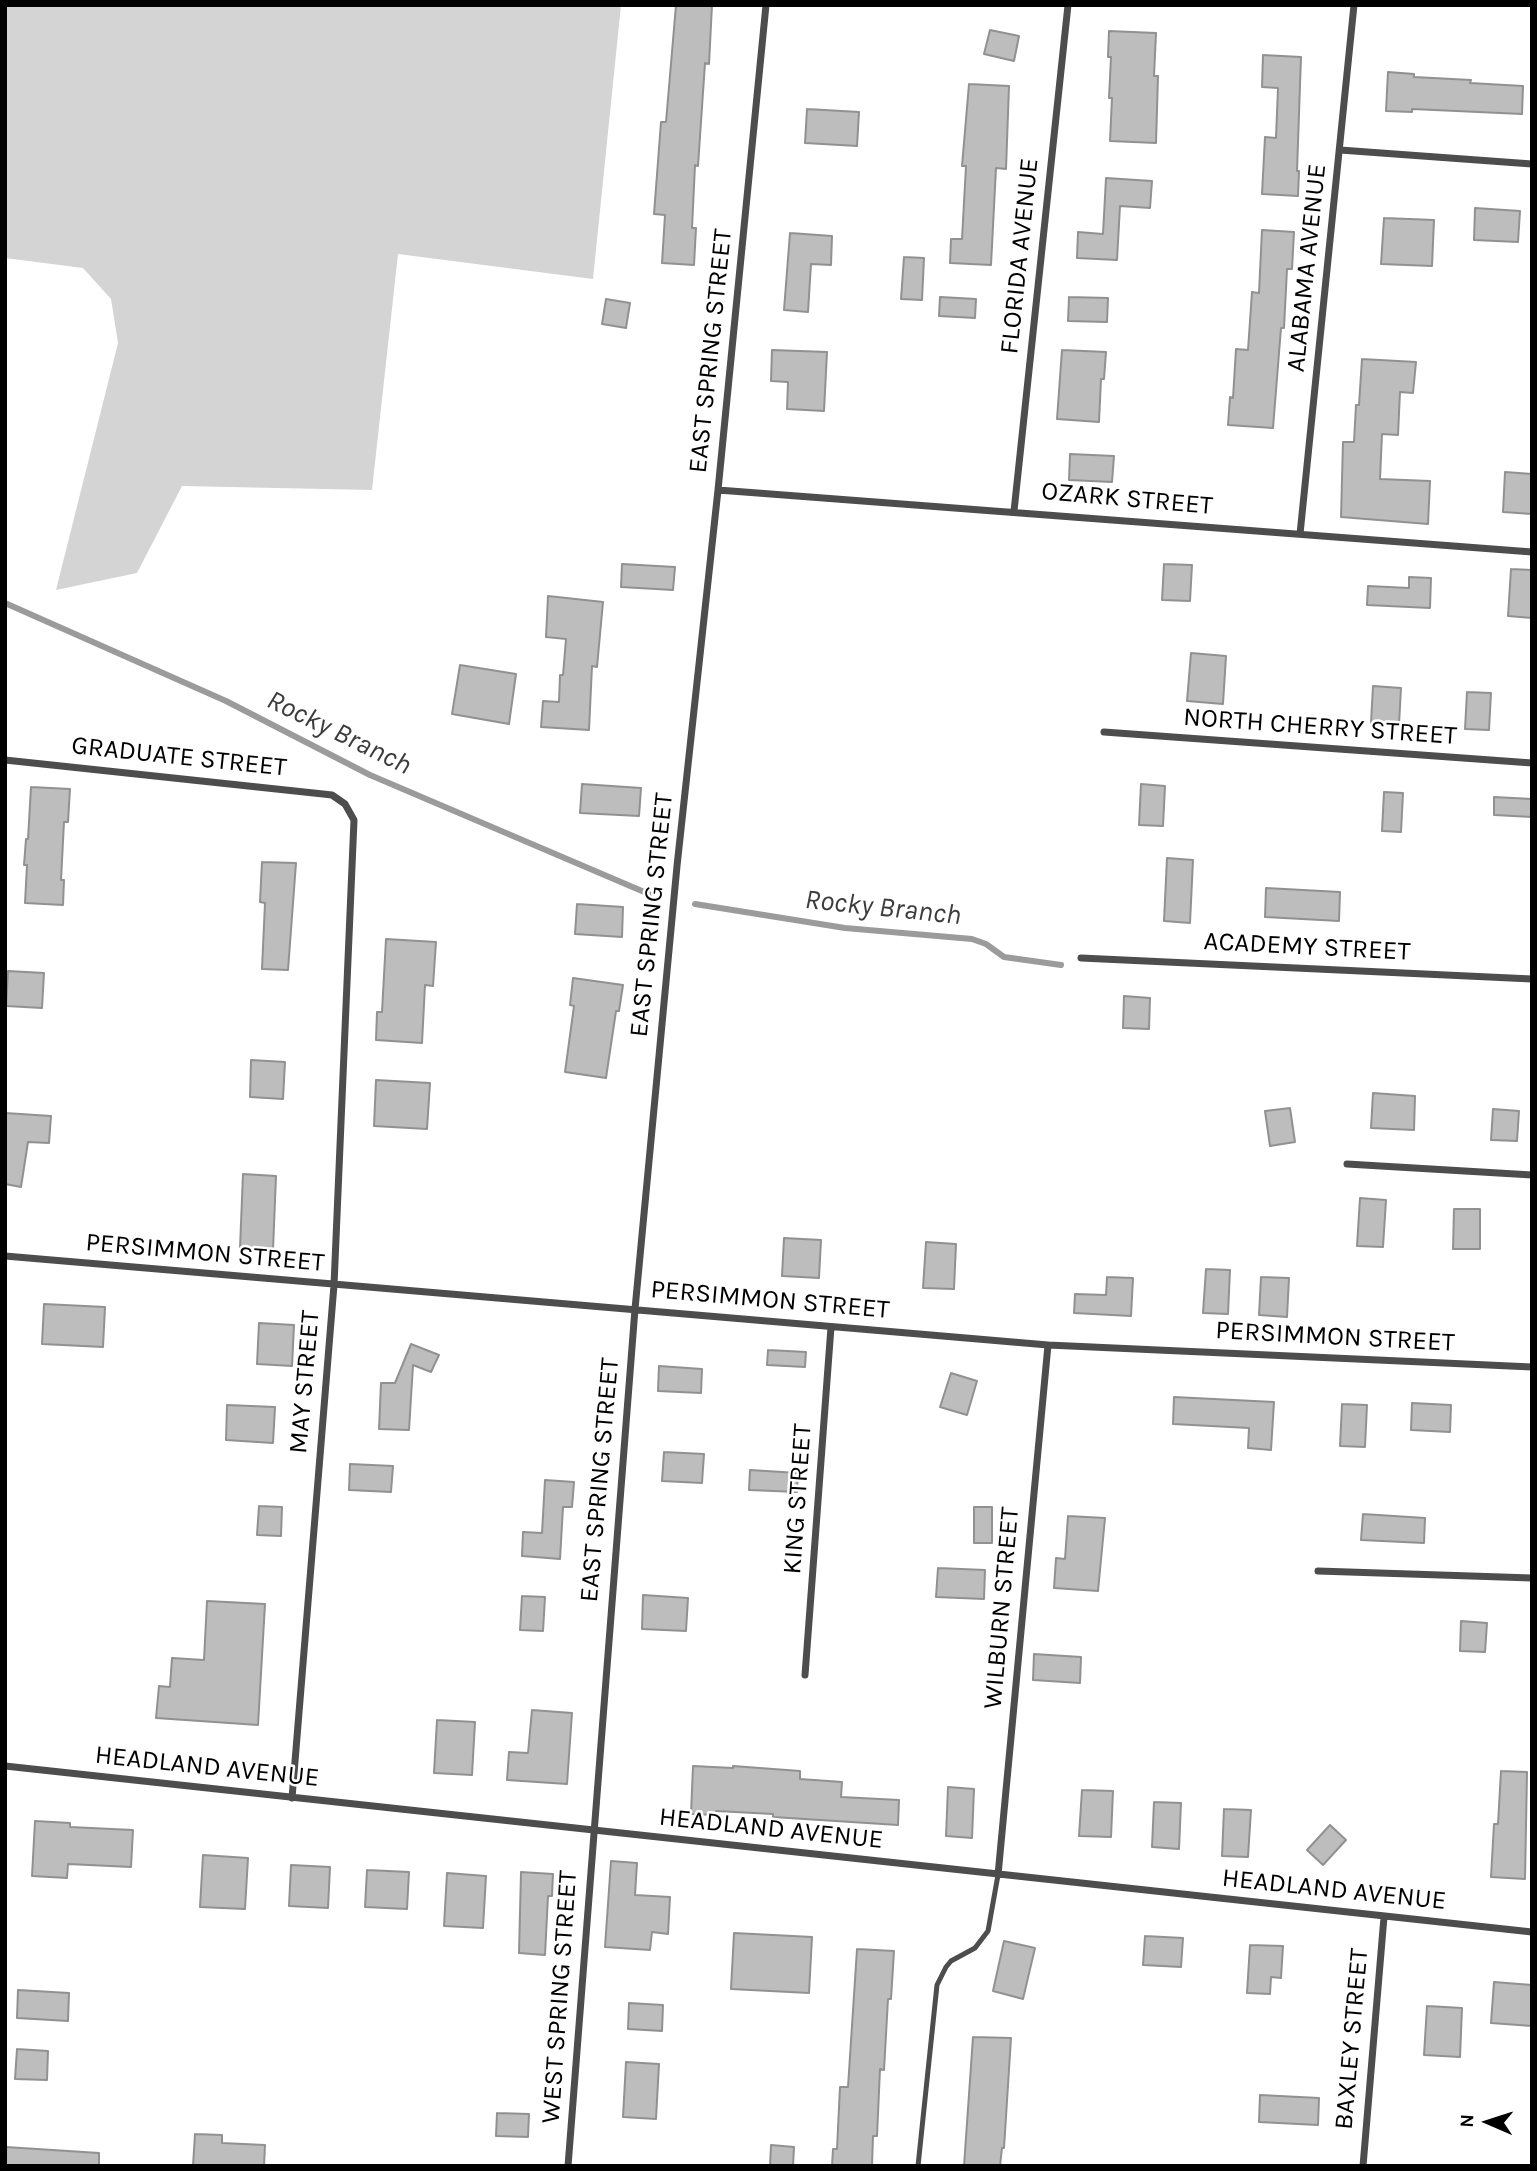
<!DOCTYPE html>
<html>
<head>
<meta charset="utf-8">
<style>
	body { margin:0 }
	#map { position:relative; width:1537px; height:2171px; overflow:hidden; background:#fff; font-family:Karla,sans-serif }
	canvas { display:block }
	.frame { position:absolute; inset:0; border:7px solid #000; pointer-events:none }
	.north { position:absolute; left:1453px; top:2087px; width:70px; height:70px; -webkit-text-stroke:5px #fff; paint-order:stroke; rotate:273deg; font-size:19px; font-weight:700; line-height:28px; text-align:center; color:#000 }
	.north::after { content:''; display:block; margin:auto; width:24px; height:32px; background:#000; clip-path:polygon(50% 0,100% 100%,50% 72%,0 100%) }
</style>
</head>
<body>
<div id="map">
<canvas width="1537" height="2171"></canvas>
<div class="frame"></div>
<div class="north">N</div>
</div>
<script>
const c = document.querySelector('canvas').getContext('2d');
c.lineJoin = 'round';
function fillPath(path, color) { c.fillStyle = color; c.fill(path, 'evenodd'); }
const shape = rows => new Path2D(rows.map(r => 'M' + r).join(''));
function trace(path, color, width, dash) { c.strokeStyle = color; c.lineWidth = width; c.lineCap = dash ? 'butt' : 'round'; c.setLineDash(dash || []); c.stroke(path); }
function label(font, color, halo, rows, align = 'center') {
  c.font = font + ' Karla,sans-serif'; c.lineWidth = 5; c.setLineDash([]); c.textBaseline = 'middle'; c.strokeStyle = halo; c.fillStyle = color; for (const [text, x, y, turn = 0] of rows) {
    c.save(); c.translate(x, y); c.rotate((+turn || 0) * Math.PI / 180); c.textAlign = isNaN(turn) ? turn : align; if (halo) c.strokeText(text, 0, 0); c.fillText(text, 0, 0); c.restore();
  }
}
const green = shape([
	[5,5,621,5,593,279,398,254,372,490,182,486,137,573,56,590,118,343,111,299,83,268,5,258]
]);
const stream = shape([
	[5,603,226,701,370,775,656,897],
	[695,904,845,928,972,939,986,944,1004,957,1061,965]
]);
const building = shape([
	[676,5,712,5,709,64,705,63,698,166,695,165,692,228,696,228,694,265,662,263,665,215,654,214,661,122,666,122,676,5],
	[990,30,1019,36,1014,61,984,54,990,30],
	[1109,31,1156,33,1154,76,1158,76,1156,143,1110,141,1112,98,1109,98,1111,57,1108,57,1109,31],
	[1263,55,1301,57,1297,171,1299,171,1298,196,1262,194,1265,137,1276,138,1278,88,1262,87,1263,55],
	[1388,72,1414,74,1414,77,1471,80,1470,83,1523,86,1522,114,1412,109,1412,112,1386,111,1388,72],
	[969,84,1009,86,1006,169,996,168,991,265,950,263,951,239,962,239,966,166,962,166,969,84],
	[807,109,859,112,857,146,805,143,807,109],
	[1106,178,1152,181,1150,208,1120,206,1117,260,1077,258,1078,232,1103,234,1106,178],
	[1475,208,1520,211,1518,242,1474,240,1475,208],
	[1384,218,1434,220,1432,266,1381,264,1384,218],
	[1262,230,1294,232,1292,269,1287,269,1284,328,1281,328,1273,428,1228,425,1230,397,1233,398,1236,349,1248,350,1252,292,1259,293,1262,230],
	[790,233,832,236,831,265,811,264,808,312,784,310,790,233],
	[904,257,924,258,922,300,901,299,904,257],
	[940,297,976,299,975,318,939,316,940,297],
	[1069,297,1108,298,1107,322,1068,321,1069,297],
	[606,299,630,303,626,328,602,324,606,299],
	[772,350,827,352,824,411,787,409,788,382,771,381,772,350],
	[1062,350,1106,352,1104,379,1101,379,1099,422,1057,419,1062,350],
	[1362,359,1416,362,1413,393,1400,392,1398,435,1382,434,1380,479,1430,481,1428,524,1341,517,1343,442,1354,442,1356,405,1359,405,1362,359],
	[1070,454,1114,456,1112,482,1069,480,1070,454],
	[1505,472,1532,474,1532,514,1503,512,1505,472],
	[622,564,675,567,673,590,621,587,622,564],
	[1164,564,1192,565,1190,601,1162,600,1164,564],
	[1511,569,1532,570,1532,618,1508,616,1511,569],
	[1409,577,1431,578,1430,608,1367,605,1368,586,1409,588,1409,577],
	[548,596,603,602,597,667,592,666,589,730,541,727,543,701,559,702,560,675,563,675,566,639,546,637,548,596],
	[1191,653,1226,656,1223,704,1187,701,1191,653],
	[460,665,516,674,509,724,452,714,460,665],
	[1373,686,1401,688,1399,725,1371,723,1373,686],
	[1467,692,1491,693,1489,730,1465,729,1467,692],
	[582,784,641,788,639,816,580,813,582,784],
	[1141,784,1165,786,1163,826,1139,825,1141,784],
	[31,787,70,789,68,822,64,822,61,880,64,880,63,905,25,903,27,865,24,865,26,839,28,839,31,787],
	[1384,792,1403,793,1401,832,1382,831,1384,792],
	[1494,797,1532,799,1532,817,1494,815,1494,797],
	[1167,858,1193,860,1190,923,1164,921,1167,858],
	[262,862,296,863,288,970,262,969,265,903,260,902,262,862],
	[1266,888,1340,892,1339,921,1265,917,1266,888],
	[577,904,623,907,622,937,575,934,577,904],
	[386,939,436,942,433,986,425,985,422,1043,376,1040,377,1012,382,1012,386,939],
	[8,971,44,973,42,1008,6,1006,8,971],
	[573,978,623,985,619,1011,616,1011,606,1078,565,1072,574,1006,570,1005,573,978],
	[1124,996,1150,998,1149,1029,1123,1028,1124,996],
	[251,1060,285,1062,283,1099,250,1097,251,1060],
	[376,1080,430,1083,427,1129,374,1126,376,1080],
	[1373,1093,1415,1096,1414,1130,1371,1128,1373,1093],
	[1290,1108,1295,1142,1270,1146,1265,1111,1290,1108],
	[1493,1109,1519,1111,1517,1141,1491,1140,1493,1109],
	[5,1113,51,1116,49,1143,28,1142,21,1187,5,1184,5,1113],
	[243,1174,276,1176,273,1250,240,1248,243,1174],
	[1360,1198,1386,1200,1383,1247,1357,1246,1360,1198],
	[1454,1209,1480,1209,1480,1249,1453,1249,1454,1209],
	[784,1238,821,1240,819,1278,782,1276,784,1238],
	[926,1242,956,1244,954,1289,923,1288,926,1242],
	[1206,1269,1230,1270,1228,1314,1203,1313,1206,1269],
	[1107,1277,1133,1278,1131,1316,1074,1313,1075,1294,1106,1295,1107,1277],
	[1261,1277,1289,1278,1287,1317,1259,1315,1261,1277],
	[44,1304,105,1307,103,1347,42,1344,44,1304],
	[259,1323,294,1325,292,1366,257,1364,259,1323],
	[411,1344,439,1355,431,1372,413,1365,409,1430,379,1429,381,1383,395,1383,411,1344],
	[768,1350,806,1352,805,1367,767,1365,768,1350],
	[659,1366,702,1369,701,1393,658,1391,659,1366],
	[951,1373,977,1381,967,1415,940,1407,951,1373],
	[1174,1397,1274,1402,1271,1450,1248,1448,1249,1428,1173,1424,1174,1397],
	[1412,1403,1451,1405,1450,1432,1411,1430,1412,1403],
	[1342,1404,1367,1405,1365,1447,1340,1446,1342,1404],
	[227,1405,275,1407,273,1443,226,1440,227,1405],
	[664,1452,704,1454,702,1483,662,1481,664,1452],
	[350,1464,393,1466,391,1492,349,1490,350,1464],
	[750,1470,798,1473,797,1492,749,1490,750,1470],
	[545,1480,574,1482,572,1507,563,1507,560,1559,522,1556,523,1532,542,1533,545,1480],
	[259,1506,282,1507,281,1536,257,1535,259,1506],
	[974,1507,992,1507,992,1543,974,1543,974,1507],
	[1363,1514,1425,1518,1424,1543,1361,1540,1363,1514],
	[1068,1516,1105,1518,1098,1591,1054,1588,1056,1558,1065,1559,1068,1516],
	[938,1568,985,1570,984,1599,936,1597,938,1568],
	[643,1595,688,1598,686,1631,642,1629,643,1595],
	[522,1596,545,1597,543,1631,520,1630,522,1596],
	[207,1601,265,1604,258,1725,156,1718,159,1686,170,1687,172,1658,204,1660,207,1601],
	[1461,1621,1487,1623,1485,1652,1460,1651,1461,1621],
	[1034,1654,1081,1657,1080,1683,1033,1680,1034,1654],
	[532,1710,572,1713,567,1784,507,1780,509,1752,528,1753,532,1710],
	[437,1720,475,1722,472,1775,434,1773,437,1720],
	[693,1766,733,1768,733,1766,800,1771,800,1779,842,1782,841,1797,899,1800,898,1825,773,1817,773,1814,716,1811,716,1815,691,1814,693,1766],
	[1501,1771,1527,1772,1525,1879,1491,1877,1494,1824,1498,1824,1501,1771],
	[948,1787,974,1789,972,1838,946,1836,948,1787],
	[1082,1790,1113,1791,1111,1837,1079,1836,1082,1790],
	[1154,1802,1181,1803,1179,1849,1152,1847,1154,1802],
	[1224,1809,1251,1810,1248,1857,1222,1856,1224,1809],
	[35,1821,70,1823,70,1827,133,1830,131,1867,68,1864,67,1878,32,1876,35,1821],
	[1330,1825,1346,1840,1323,1865,1307,1850,1330,1825],
	[203,1855,248,1858,245,1909,200,1907,203,1855],
	[611,1861,637,1863,635,1895,670,1897,668,1934,652,1932,650,1950,605,1947,611,1861],
	[291,1865,330,1867,328,1908,289,1906,291,1865],
	[367,1870,409,1872,407,1909,365,1907,367,1870],
	[521,1872,553,1874,552,1896,548,1896,545,1955,519,1953,521,1872],
	[447,1873,486,1876,483,1928,444,1926,447,1873],
	[734,1933,812,1937,809,1993,731,1989,734,1933],
	[1145,1936,1183,1938,1181,1967,1143,1965,1145,1936],
	[1004,1941,1035,1948,1023,1999,993,1991,1004,1941],
	[1250,1945,1283,1946,1281,1978,1271,1977,1270,1994,1247,1993,1250,1945],
	[857,1949,894,1951,891,1999,888,1999,884,2070,880,2069,877,2136,873,2136,872,2166,832,2166,833,2149,837,2149,840,2087,848,2087,857,1949],
	[1494,1982,1532,1985,1532,2026,1491,2023,1494,1982],
	[18,1990,69,1993,68,2021,17,2018,18,1990],
	[629,2003,663,2005,662,2031,628,2029,629,2003],
	[1427,2006,1462,2008,1460,2057,1424,2055,1427,2006],
	[973,2037,1011,2038,1004,2148,1002,2148,1000,2166,964,2166,973,2037],
	[17,2049,48,2051,47,2080,15,2079,17,2049],
	[626,2062,659,2064,656,2119,623,2117,626,2062],
	[1260,2095,1319,2098,1318,2125,1259,2122,1260,2095],
	[497,2113,529,2114,528,2137,496,2136,497,2113],
	[195,2134,222,2135,222,2143,265,2145,264,2166,193,2166,195,2134],
	[771,2145,794,2147,793,2166,770,2166,771,2145],
	[6,2147,99,2153,99,2166,5,2166,6,2147]
]);
const service = shape([
	[918,2166,937,1985,946,1967,951,1961,975,1948,988,1931,998,1875]
]);
const minor = shape([
	[1340,150,1532,164],
	[718,490,1532,552],
	[1014,511,1068,5],
	[1300,534,1354,5],
	[1104,732,1532,763],
	[5,760,323,794,332,795,345,804,354,820,334,1285,292,1798],
	[1081,958,1532,979],
	[1347,1164,1532,1175],
	[5,1256,1048,1345,1532,1367],
	[1318,1571,1532,1578],
	[805,1675,831,1327],
	[5,1766,1532,1932],
	[998,1875,1048,1345],
	[568,2166,635,1309,677,866,718,490,766,5],
	[1363,2166,1384,1917]
]);
const streetNames = [
	["FLORIDA AVENUE",1020,256,-84],
	["ALABAMA AVENUE",1307,268,-84],
	["EAST SPRING STREET",711,351,-84],
	["OZARK STREET",1127,499,5],
	["NORTH CHERRY STREET",1320,727,4],
	["GRADUATE STREET",179,757,6],
	["EAST SPRING STREET",652,915,-84],
	["ACADEMY STREET",1307,947,3],
	["PERSIMMON STREET",205,1253,5],
	["PERSIMMON STREET",770,1300,5],
	["PERSIMMON STREET",1335,1337,3],
	["MAY STREET",305,1382,-85],
	["EAST SPRING STREET",600,1480,-85],
	["KING STREET",798,1499,-86],
	["WILBURN STREET",1002,1608,-85],
	["HEADLAND AVENUE",207,1767,6],
	["HEADLAND AVENUE",771,1829,6],
	["HEADLAND AVENUE",1334,1890,6],
	["WEST SPRING STREET",560,1997,-86],
	["BAXLEY STREET",1352,2039,-85]
];
const waterNames = [
	["Rocky Branch",339,733,26],
	["Rocky Branch",883,908,6]
];
fillPath(green, '#d4d4d4');
trace(stream, '#9b9b9b', 6);
fillPath(building, '#bdbdbd');
trace(building, '#919191', 2);
trace(service, '#4d4d4d', 5);
trace(minor, '#4d4d4d', 7);
label('26px', '#000', '#fff', streetNames);
label('italic 28px', '#3c3c3c', '#fff', waterNames);
</script>
</body>
</html>
